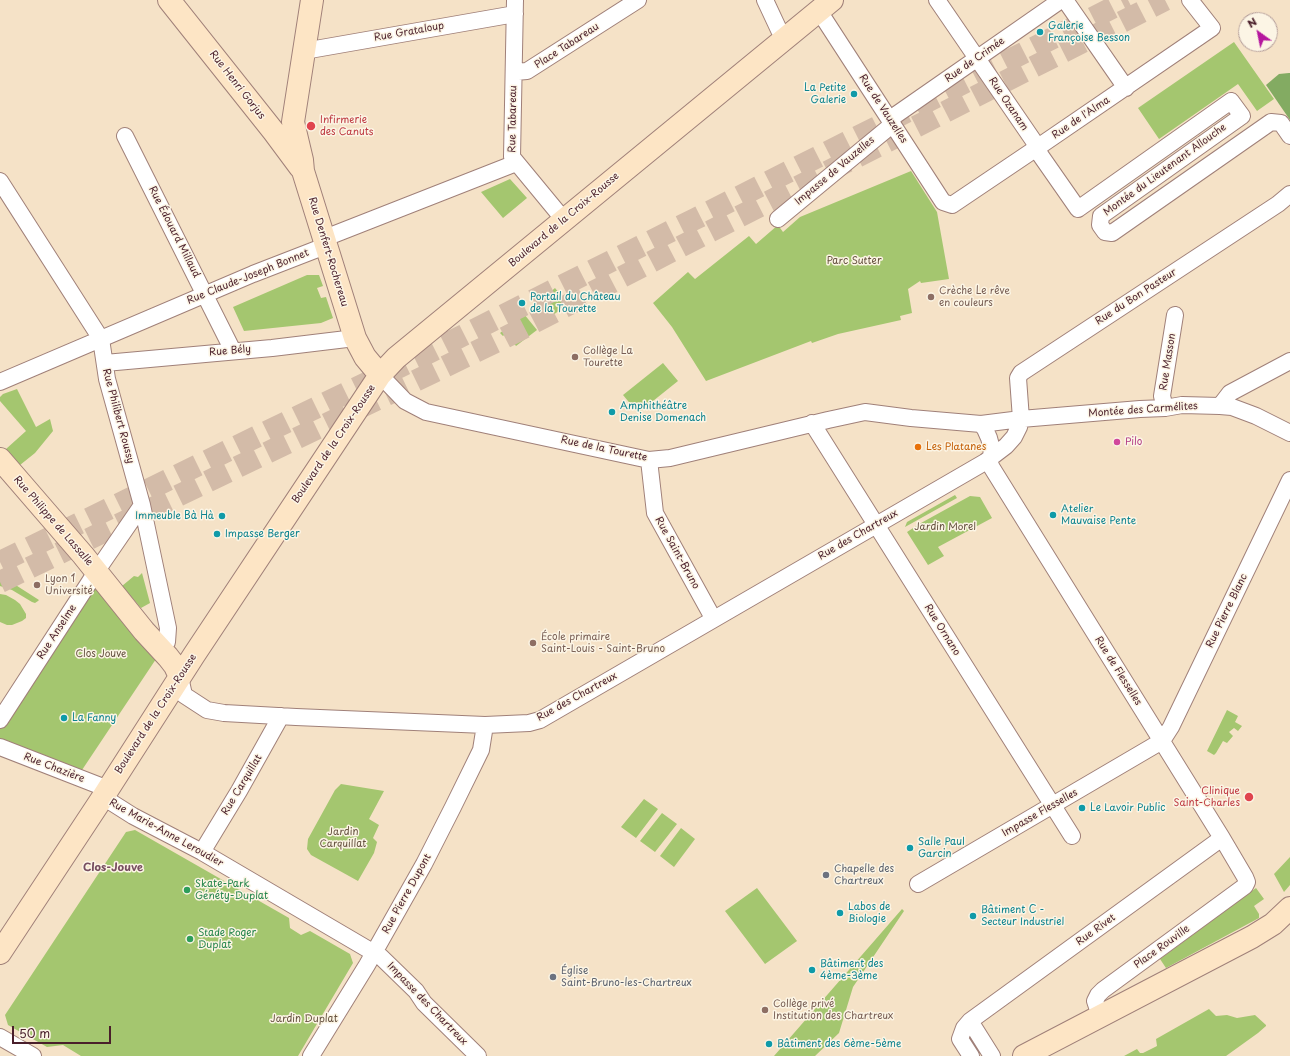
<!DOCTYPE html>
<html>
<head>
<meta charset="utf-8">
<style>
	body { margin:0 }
	#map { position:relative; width:1290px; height:1056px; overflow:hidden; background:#f5e2c7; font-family:"Playpen Sans",sans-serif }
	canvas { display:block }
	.north { position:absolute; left:1238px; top:12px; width:40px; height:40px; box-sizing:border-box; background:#fcf5e5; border:1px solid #b59f9b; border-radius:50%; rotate:327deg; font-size:11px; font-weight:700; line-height:16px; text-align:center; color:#4a1f2b }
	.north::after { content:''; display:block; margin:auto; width:14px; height:18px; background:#b5179e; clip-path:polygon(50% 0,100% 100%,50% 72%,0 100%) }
	.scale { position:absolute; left:12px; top:1026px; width:99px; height:18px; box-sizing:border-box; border:2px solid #4a1f2b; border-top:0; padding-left:5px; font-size:12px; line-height:14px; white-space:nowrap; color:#4a1f2b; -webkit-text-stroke:3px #fcf5e5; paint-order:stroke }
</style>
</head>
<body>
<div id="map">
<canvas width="1290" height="1056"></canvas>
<div class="north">N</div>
<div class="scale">50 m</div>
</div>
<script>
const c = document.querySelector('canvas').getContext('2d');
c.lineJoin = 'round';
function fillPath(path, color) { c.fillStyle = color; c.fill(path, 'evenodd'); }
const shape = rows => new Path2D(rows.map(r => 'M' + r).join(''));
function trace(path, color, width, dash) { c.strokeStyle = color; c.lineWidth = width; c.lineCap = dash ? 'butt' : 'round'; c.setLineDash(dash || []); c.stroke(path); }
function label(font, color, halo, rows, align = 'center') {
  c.font = font + ' "Playpen Sans",sans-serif'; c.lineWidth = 3; c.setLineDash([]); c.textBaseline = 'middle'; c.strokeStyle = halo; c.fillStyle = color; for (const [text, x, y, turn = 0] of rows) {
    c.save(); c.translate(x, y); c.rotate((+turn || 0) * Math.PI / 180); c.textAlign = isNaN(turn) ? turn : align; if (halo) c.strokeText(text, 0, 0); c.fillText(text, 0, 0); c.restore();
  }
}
const green = shape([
	[1234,42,1274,99,1257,111,1238,84,1159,139,1138,108],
	[911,171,937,212,949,279,921,283,920,281,908,289,912,313,900,316,901,320,838,334,812,343,811,341,706,381,672,327,653,303,688,272,695,279,749,236,756,244,778,225,783,232,800,217],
	[510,179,527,198,503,218,481,192],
	[307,275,319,275,323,286,317,288,321,298,326,297,333,318,321,323,244,331,233,307],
	[555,288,568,304,545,321,532,308],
	[524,314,537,330,516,346,506,333,503,336,500,333],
	[663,363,678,381,638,413,623,395],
	[17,389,36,427,50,419,53,431,35,453,20,465,6,449,26,431,0,401,0,397,3,394],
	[955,495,957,498,905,527,907,522],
	[970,496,980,497,992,518,938,547,944,556,928,565,907,532,921,523],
	[97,573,162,650,78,776,0,747,0,720],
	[142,573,150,603,141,608,122,586,134,576,138,577],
	[0,575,39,600,38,601,35,603,32,602,12,590,0,586],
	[0,594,6,595,15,600,20,604,26,614,26,618,22,621,12,625,7,625,0,622],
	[1227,710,1238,716,1235,722,1242,726,1238,731,1234,728,1229,732,1233,736,1227,743,1223,741,1216,753,1214,755,1207,751],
	[341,784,384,791,369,819,379,825,373,838,377,842,374,853,358,881,311,855,307,849,308,839,335,790],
	[644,799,658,809,636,838,621,827],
	[662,813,677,824,655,852,640,841],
	[681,828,695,839,674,867,660,856],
	[135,830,289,918,290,928,301,935,310,931,350,954,353,963,298,1056,81,1056,63,1045,47,1047,8,1025,5,1015,126,832],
	[1290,857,1290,885,1284,892,1274,874],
	[757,888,797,941,765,964,725,911],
	[1256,888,1264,899,1254,906,1259,914,1259,918,1166,968,1160,959],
	[902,909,904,911,853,987,839,1033,815,1056,774,1056],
	[1209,1009,1216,1016,1227,1015,1237,1018,1255,1015,1266,1025,1266,1026,1258,1033,1226,1056,1124,1056,1137,1049,1140,1053,1143,1053,1157,1046,1156,1039]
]);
const forest = shape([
	[1289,73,1290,73,1290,120,1266,85,1279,74]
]);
const primaryTunnel = shape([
	[0,562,428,353,695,219,1128,0],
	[0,582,504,338,703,235,1165,0]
]);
const street = shape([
	[515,0,512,157,564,220],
	[765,0,779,30,785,39],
	[937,0,1033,140,1041,156,1078,209,1231,101,1242,116,1101,216,1100,225,1105,232,1112,233,1271,122,1281,123,1290,136],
	[1065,0,1126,88],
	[819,11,943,202,952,205,1044,143,1212,28,1190,0],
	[304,51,515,14],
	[515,72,527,71,638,0],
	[890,119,1061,0],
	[125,136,233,351],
	[0,181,101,339,107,379,142,505,168,628,167,642,160,649],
	[778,219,893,124],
	[105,363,272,348,355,338],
	[380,375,405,401,426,412,649,460,670,458,828,420,865,412,911,418,981,424,1021,419,1140,409,1165,408,1182,405,1220,406,1232,407,1256,416,1290,433],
	[0,382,253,274,320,248,330,236,516,163],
	[1220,406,1230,393,1290,361],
	[1165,408,1162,396,1175,315],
	[812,423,1072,836],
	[981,424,985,429,989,438,992,449,990,464,992,468,1222,838,1245,877,1247,882,1245,886,1103,990,1098,995,1095,1001,1097,1007,1101,1016],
	[649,460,655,513,713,618],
	[180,677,184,695,207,710,224,713,296,717,485,725,529,723,540,720,985,462,1006,446,1014,437,1019,427,1021,419,1018,378,1021,373,1278,204,1290,194],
	[0,720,96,572,142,505],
	[0,747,108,789],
	[103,797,133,816,202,852,381,957,416,991,424,1003,478,1056],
	[202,852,239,791,281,716],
	[918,884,1162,741,1171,727,1290,480],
	[970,1021,992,1056],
	[0,1037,33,1056],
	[311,1056,367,965,424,864,453,807,481,750,485,725],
	[971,1056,960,1039,964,1028,970,1021,1222,838]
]);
const secondary = shape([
	[169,0,274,132,300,167],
	[312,0,293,122,302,160,303,171,355,338,365,357,380,375],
	[0,459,83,555,144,631,168,657,175,666,180,677],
	[0,953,103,797,194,655,380,375,396,358,832,0],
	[1024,1056,1252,937,1273,924,1290,908]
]);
const markers = [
	[1040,32,4,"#0f9aa8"],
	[854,94,4,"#0f9aa8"],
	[311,126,5,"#e0444e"],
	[931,297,4,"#8d6e63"],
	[522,303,4,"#0f9aa8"],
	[575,357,4,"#8d6e63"],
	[612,412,4,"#0f9aa8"],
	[1117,442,4,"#d1479c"],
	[918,447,4,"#e8710a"],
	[1053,515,4,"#0f9aa8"],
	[222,516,4,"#0f9aa8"],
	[217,534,4,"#0f9aa8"],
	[37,585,4,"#8d6e63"],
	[533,643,4,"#8d6e63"],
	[64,718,4,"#0f9aa8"],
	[1249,797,5,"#e0444e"],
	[1082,808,4,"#0f9aa8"],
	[910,848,4,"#0f9aa8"],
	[826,875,4,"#6b7280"],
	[187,890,4,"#2e9e5b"],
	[840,913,4,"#0f9aa8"],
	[973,916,4,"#0f9aa8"],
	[190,939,4,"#2e9e5b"],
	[812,970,4,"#0f9aa8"],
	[553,977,4,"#6b7280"],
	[765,1010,4,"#8d6e63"],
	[769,1044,4,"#0f9aa8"]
];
const cultureNames = [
	["Galerie",1048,26],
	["Françoise Besson",1048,38],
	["La Petite",846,88,"right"],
	["Galerie",846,100,"right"],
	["Portail du Château",530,297],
	["de la Tourette",530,309],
	["Amphithéâtre",620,406],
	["Denise Domenach",620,418],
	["Atelier",1061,509],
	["Mauvaise Pente",1061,521],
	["Immeuble Bà Hà",214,516,"right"],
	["Impasse Berger",225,534],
	["La Fanny",72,718],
	["Le Lavoir Public",1090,808],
	["Salle Paul",918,842],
	["Garcin",918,854],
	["Labos de",848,907],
	["Biologie",848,919],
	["Bâtiment C -",981,910],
	["Secteur Industriel",981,922],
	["Bâtiment des",820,964],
	["4ème-3ème",820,976],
	["Bâtiment des 6ème-5ème",777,1044]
];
const streetNames = [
	["Rue Grataloup",409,32,-10],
	["Place Tabareau",567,46,-33],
	["Rue de Crimée",975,60,-35],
	["Rue Henri Gorjus",237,85,52],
	["Rue Ozanam",1008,104,56],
	["Rue de Vauzelles",883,109,57],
	["Rue de l'Alma",1081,118,-34],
	["Rue Tabareau",513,119,-89],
	["Montée du Lieutenant Allouche",1165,170,-36],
	["Impasse de Vauzelles",835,171,-40],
	["Boulevard de la Croix-Rousse",564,220,-40],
	["Rue Édouard Millaud",174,232,63],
	["Rue Denfert-Rochereau",328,252,73],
	["Rue Claude-Joseph Bonnet",248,277,-22],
	["Rue du Bon Pasteur",1136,297,-33],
	["Rue Bély",230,351,-5],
	["Rue Masson",1168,362,-81],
	["Montée des Carmélites",1143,410,-4],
	["Rue Philibert Roussy",118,416,75],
	["Boulevard de la Croix-Rousse",334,444,-56],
	["Rue de la Tourette",604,449,12],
	["Rue Philippe de Lassalle",53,521,49],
	["Rue des Chartreux",858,535,-30],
	["Rue Saint-Bruno",677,553,61],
	["Rue Pierre Blanc",1227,611,-64],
	["Rue Ornano",942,630,58],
	["Rue Anselme",57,632,-57],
	["Rue de Flesselles",1118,671,58],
	["Rue des Chartreux",577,697,-29],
	["Boulevard de la Croix-Rousse",156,714,-57],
	["Rue Chazière",54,768,21],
	["Rue Carquillat",242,785,-59],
	["Impasse Flesselles",1040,813,-30],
	["Rue Marie-Anne Leroudier",166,833,29],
	["Rue Pierre Dupont",407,894,-61],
	["Rue Rivet",1096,930,-36],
	["Place Rouville",1162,947,-36],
	["Impasse des Chartreux",427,1004,46]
];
const healthNames = [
	["Infirmerie",320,120],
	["des Canuts",320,132],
	["Clinique",1240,791,"right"],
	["Saint-Charles",1240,803,"right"]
];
const parkNames = [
	["Parc Sutter",854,261],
	["Jardin Morel",945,527],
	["Clos Jouve",101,654],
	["Jardin",343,832],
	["Carquillat",343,844],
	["Jardin Duplat",304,1019]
];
const educationNames = [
	["Crèche Le rêve",939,291],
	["en couleurs",939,303],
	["Collège La",583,351],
	["Tourette",583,363],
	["Lyon 1",45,579],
	["Université",45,591],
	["École primaire",541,637],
	["Saint-Louis - Saint-Bruno",541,649],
	["Collège privé",773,1004],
	["Institution des Chartreux",773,1016]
];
const hotelNames = [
	["Pilo",1125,442]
];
const foodNames = [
	["Les Platanes",926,447]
];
const worshipNames = [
	["Chapelle des",834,869],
	["Chartreux",834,881],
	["Église",561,971],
	["Saint-Bruno-les-Chartreux",561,983]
];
const leisureNames = [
	["Skate-Park",195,884],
	["Généty-Duplat",195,896],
	["Stade Roger",198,933],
	["Duplat",198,945]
];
const neighbourhoodNames = [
	["Clos-Jouve",113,868]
];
fillPath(green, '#a4c66f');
fillPath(forest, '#83ab62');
trace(primaryTunnel, '#d3bba8', 22, [22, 11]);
trace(street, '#a08079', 18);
trace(secondary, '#a08079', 24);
trace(street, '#fff', 16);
trace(secondary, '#fde5c5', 22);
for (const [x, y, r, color] of markers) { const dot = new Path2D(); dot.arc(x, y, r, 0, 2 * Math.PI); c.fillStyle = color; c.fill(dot); trace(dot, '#fcf5e5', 1.5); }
label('10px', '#0d838f', '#fcf5e5', cultureNames, 'left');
label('10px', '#4a1f2b', '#fcf5e5', streetNames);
label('10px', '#be3a42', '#fcf5e5', healthNames, 'left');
label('10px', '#65513f', '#fcf5e5', parkNames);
label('10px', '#785e54', '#fcf5e5', educationNames, 'left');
label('10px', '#b23c85', '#fcf5e5', hotelNames, 'left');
label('10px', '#c56008', '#fcf5e5', foodNames, 'left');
label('10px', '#5b616d', '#fcf5e5', worshipNames, 'left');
label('10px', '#27864d', '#fcf5e5', leisureNames, 'left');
label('bold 11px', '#774e61', '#fcf5e5', neighbourhoodNames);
</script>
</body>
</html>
